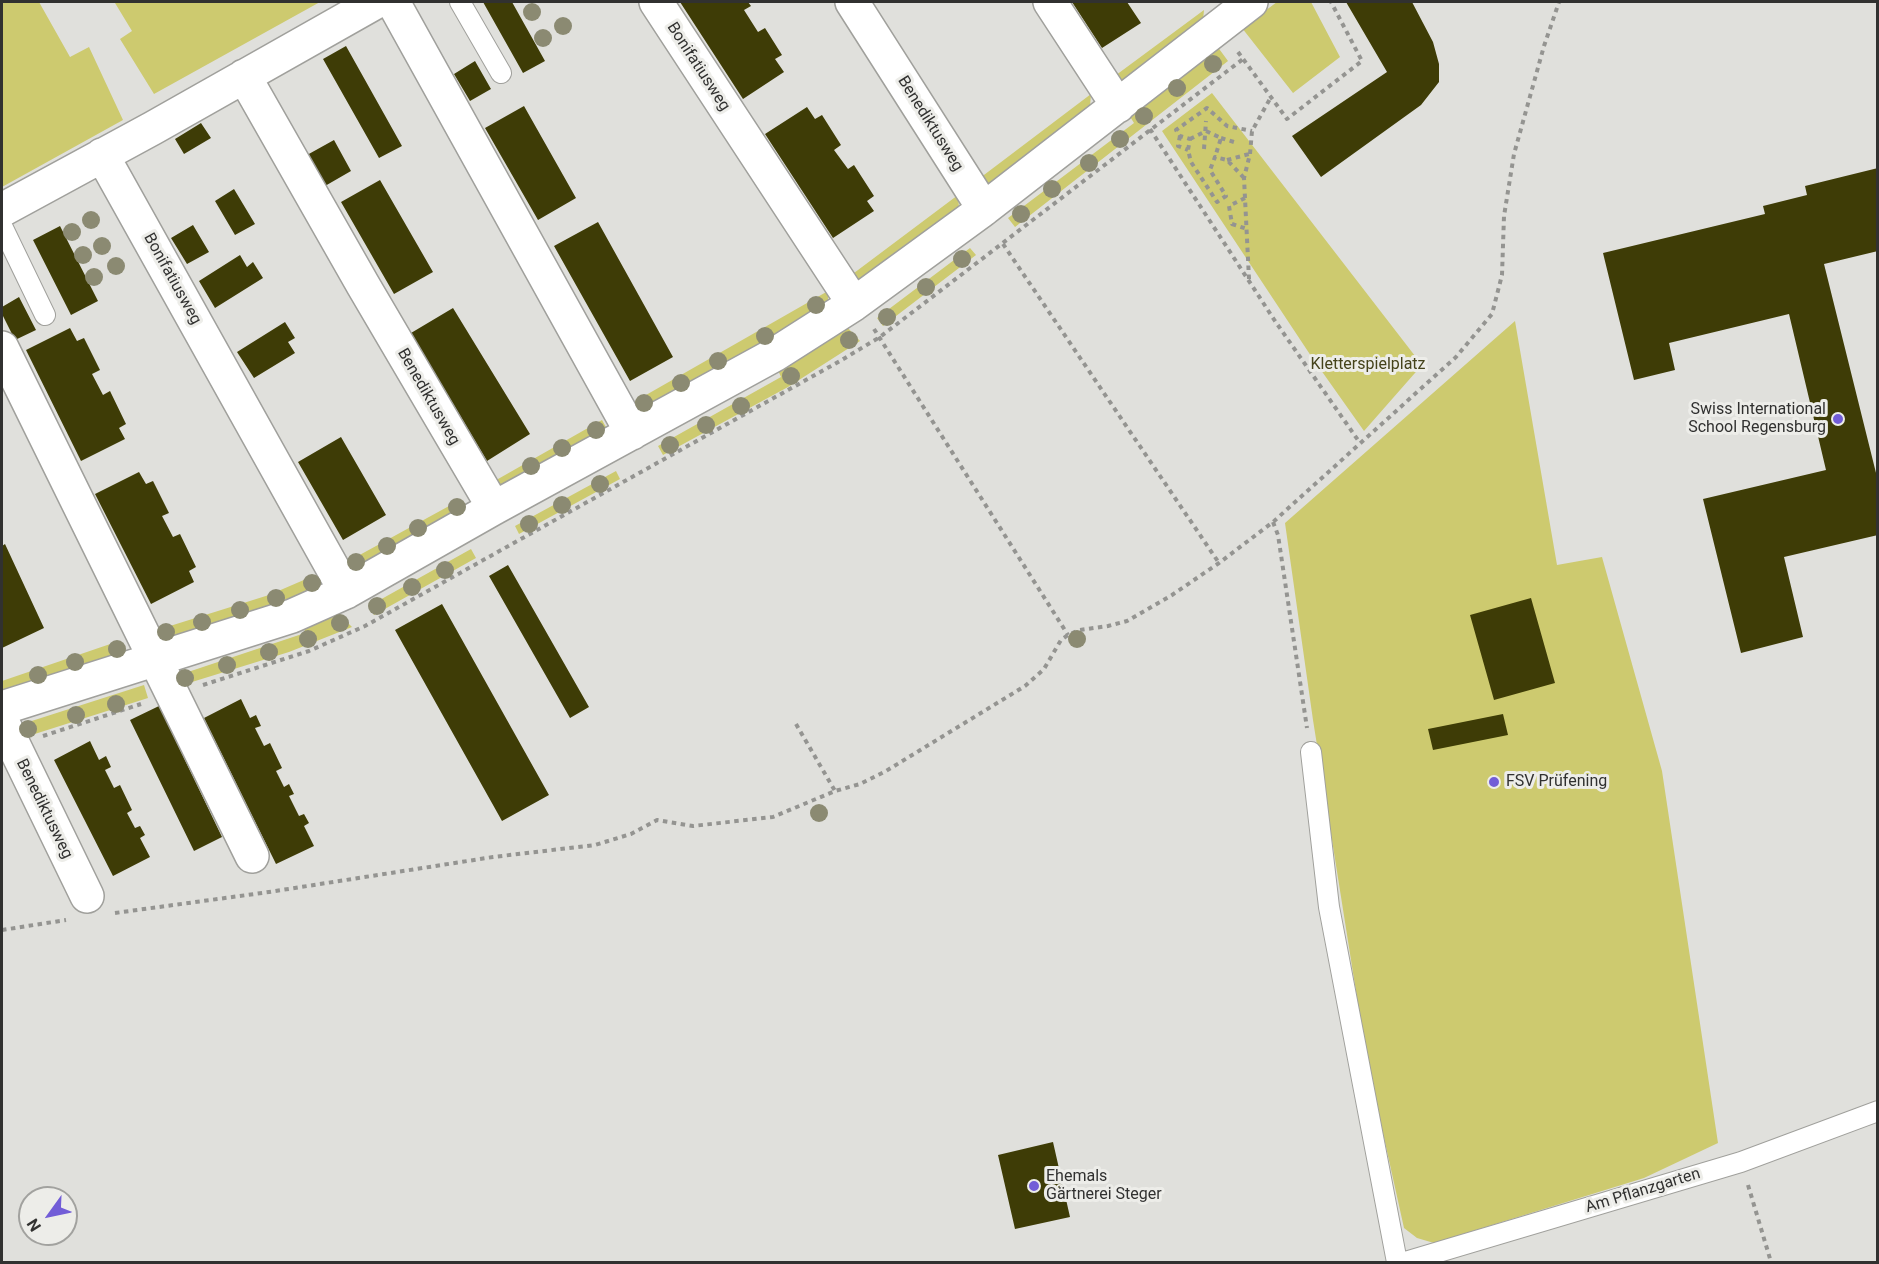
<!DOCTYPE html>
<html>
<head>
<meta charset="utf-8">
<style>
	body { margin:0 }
	#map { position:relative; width:1879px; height:1264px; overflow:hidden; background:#e0e0dc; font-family:Roboto,sans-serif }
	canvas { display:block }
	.frame { position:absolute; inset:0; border:3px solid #313130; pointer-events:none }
	.north { position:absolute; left:18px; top:1186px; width:60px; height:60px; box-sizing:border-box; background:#edede9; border:2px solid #a2a29f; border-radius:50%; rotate:237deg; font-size:16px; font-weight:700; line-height:24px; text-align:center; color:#313130 }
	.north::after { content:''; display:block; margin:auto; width:21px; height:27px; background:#725dd7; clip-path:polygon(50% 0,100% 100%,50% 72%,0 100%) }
</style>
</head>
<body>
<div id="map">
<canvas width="1879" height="1264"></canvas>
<div class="frame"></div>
<div class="north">N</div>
</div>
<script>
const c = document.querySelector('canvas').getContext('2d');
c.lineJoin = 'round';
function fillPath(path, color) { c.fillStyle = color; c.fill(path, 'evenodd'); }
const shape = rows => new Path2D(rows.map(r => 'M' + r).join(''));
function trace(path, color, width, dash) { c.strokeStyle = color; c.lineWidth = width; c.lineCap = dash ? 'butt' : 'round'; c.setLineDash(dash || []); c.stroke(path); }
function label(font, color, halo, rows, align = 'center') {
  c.font = font + ' Roboto,sans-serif'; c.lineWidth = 6; c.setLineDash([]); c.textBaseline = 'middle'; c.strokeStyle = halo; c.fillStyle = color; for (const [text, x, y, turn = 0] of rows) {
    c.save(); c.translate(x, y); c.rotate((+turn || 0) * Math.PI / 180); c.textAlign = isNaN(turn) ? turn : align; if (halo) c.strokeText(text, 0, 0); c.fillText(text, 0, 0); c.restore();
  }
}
const green = shape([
	[2,2,39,2,70,57,89,47,123,120,2,187],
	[118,2,320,2,154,94,120,39,132,31,115,3],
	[1277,2,1311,2,1340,57,1293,93,1242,28],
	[1204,10,1203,21,1119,87,1108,81],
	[1217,46,1228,61,1015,227,1008,218,1134,123,1129,115],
	[1212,93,1422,365,1364,431,1311,356,1162,131],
	[1091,94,1090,107,987,187,976,181],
	[958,195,959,208,855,285,846,279],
	[970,248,976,255,883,326,877,318],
	[828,291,828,303,760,346,637,413,632,403],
	[1515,321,1557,565,1602,557,1662,771,1718,1143,1644,1178,1434,1243,1417,1238,1404,1228,1367,1061,1313,720,1285,523],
	[847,327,860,341,788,387,663,455,658,446,781,377,777,368],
	[602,420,607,429,496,492,491,483],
	[616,471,620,479,519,534,515,526],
	[460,500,466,509,350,572,345,563],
	[471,549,476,558,374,615,369,606],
	[320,573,320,588,157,642,154,631,269,595],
	[336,611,352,627,289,652,179,686,176,676,305,633,304,625],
	[119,641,123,653,2,694,2,681],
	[144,685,148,698,19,739,16,726]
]);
const building = shape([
	[483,2,512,2,545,61,523,73],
	[680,2,748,2,751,6,744,10,758,32,765,28,782,55,775,59,784,72,743,99],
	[1072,2,1127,2,1141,23,1102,48],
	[1346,2,1412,2,1433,42,1439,64,1439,82,1421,105,1321,177,1292,136,1387,72],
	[346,46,402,146,379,158,323,59],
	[475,61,491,89,470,101,454,74],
	[524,106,576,198,538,220,485,128],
	[807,107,815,119,822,115,841,145,834,150,848,169,854,165,874,196,867,201,874,211,833,238,765,134],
	[201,123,211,138,184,154,175,139],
	[334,140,351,171,325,186,307,155],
	[1878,168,1878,251,1824,264,1878,481,1878,535,1784,557,1803,637,1741,653,1703,499,1826,470,1789,314,1669,343,1675,370,1634,380,1603,253,1765,214,1763,206,1807,195,1805,186],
	[380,180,433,272,394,294,341,202],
	[234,189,255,224,235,235,215,201],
	[598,222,673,357,630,381,554,246],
	[193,225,209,252,187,264,171,238],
	[60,226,98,301,71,315,33,240],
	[240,255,247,267,253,262,263,278,215,308,199,281],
	[19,297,36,330,15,340,2,314,2,307],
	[453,308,530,434,487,461,411,333],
	[285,322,295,338,288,342,295,353,254,378,237,352],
	[70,328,77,341,84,338,100,370,92,374,103,395,110,391,126,424,119,428,125,439,81,461,26,350],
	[341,437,386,515,343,540,298,462],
	[139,472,146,484,153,481,169,513,162,516,173,537,180,534,196,567,189,571,194,582,151,604,95,494],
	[5,544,44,628,2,648,2,546],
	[508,565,589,707,570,718,489,576],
	[1531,598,1555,683,1494,700,1470,615],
	[442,604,549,795,502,821,395,630],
	[241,699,250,718,256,715,261,726,255,728,264,746,270,743,282,768,276,771,284,787,289,784,294,794,289,796,299,816,304,814,309,823,304,826,314,846,276,864,204,718],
	[159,706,222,837,194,851,130,720],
	[1503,714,1508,735,1433,750,1428,729],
	[90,741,99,760,106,756,111,767,105,770,114,788,120,785,132,810,127,813,135,828,140,826,145,835,140,838,150,857,113,876,54,760],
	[1053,1142,1070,1217,1015,1229,998,1155]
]);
const path = shape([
	[1238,52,1287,119,1362,61,1331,2],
	[1150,129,1275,321,1360,443],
	[1180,136,1178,146,1188,150],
	[1221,138,1234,142],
	[1190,139,1206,131,1221,138,1215,157],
	[1204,149,1206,121],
	[1227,160,1249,154],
	[1244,178,1227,160,1215,157,1210,170,1226,196,1217,202,1191,162,1188,150,1190,139,1180,136,1176,130,1207,108,1227,126,1252,131],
	[1245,198,1229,206,1232,224,1247,229],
	[1003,244,1219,563],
	[1249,279,1244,178,1250,154,1252,131,1271,97],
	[874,329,1068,635],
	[1273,522,1278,535,1307,728],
	[203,685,309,651,365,626,840,361,880,337,1243,59],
	[796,724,835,791],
	[43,736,141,704],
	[115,913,269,892,493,857,595,845,631,834,657,820,693,826,773,817,835,791,860,784,886,771,1025,686,1044,669,1061,640,1068,635,1080,630,1108,626,1127,621,1172,595,1219,563,1273,522,1456,357,1492,314,1502,275,1504,216,1514,154,1544,46,1559,2],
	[2,930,66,920],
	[1748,1185,1771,1262]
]);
const lane = shape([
	[460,2,501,73],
	[2,226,45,315],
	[1311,752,1329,907,1397,1262],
	[1405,1262,1741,1162,1878,1111]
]);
const street = shape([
	[393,2,632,433],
	[656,2,854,304],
	[852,2,984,209],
	[1050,2,1118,106],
	[244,76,363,285,494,508],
	[102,155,346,592],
	[2,210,153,128,376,2],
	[2,348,252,856],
	[2,708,292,616,346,592,494,508,774,355,854,304,980,212,1251,2],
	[2,721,87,896]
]);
const trees = [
	[532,12],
	[563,26],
	[543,38],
	[1213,64],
	[1177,88],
	[1144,116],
	[1120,139],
	[1089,163],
	[1052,189],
	[1021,214],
	[91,220],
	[72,232],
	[102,246],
	[83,255],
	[962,259],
	[116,266],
	[94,277],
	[926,287],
	[816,305],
	[887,317],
	[765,336],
	[849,340],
	[718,361],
	[791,376],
	[681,383],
	[644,403],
	[741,406],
	[706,425],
	[596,430],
	[670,445],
	[562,448],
	[531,466],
	[600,484],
	[562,505],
	[457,507],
	[529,524],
	[418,528],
	[387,546],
	[356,562],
	[445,570],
	[312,583],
	[412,587],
	[276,598],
	[377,606],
	[240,610],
	[202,622],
	[340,623],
	[166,632],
	[308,639],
	[1077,639],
	[117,649],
	[269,652],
	[75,662],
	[227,665],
	[38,675],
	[185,678],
	[116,704],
	[76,715],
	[28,729],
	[819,813]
];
const markers = [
	[1838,419,6,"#725dd7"],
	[1494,782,6,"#725dd7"],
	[1034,1186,6,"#725dd7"]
];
const streetNames = [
	["Bonifatiusweg",698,67,57],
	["Benediktusweg",930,124,58],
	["Bonifatiusweg",172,279,61],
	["Benediktusweg",428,397,60],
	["Benediktusweg",44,809,64],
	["Am Pflanzgarten",1643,1191,-17]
];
const parkNames = [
	["Kletterspielplatz",1368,365]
];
const poiNames = [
	["Swiss International",1826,410,"right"],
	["School Regensburg",1826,428,"right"],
	["FSV Prüfening",1506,782],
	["Ehemals",1046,1177],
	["Gärtnerei Steger",1046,1195]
];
fillPath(green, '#cdca6f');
fillPath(building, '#3e3c06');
trace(lane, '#a0a09c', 22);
trace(street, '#a0a09c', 36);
trace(path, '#949491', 4, [4.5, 4.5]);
trace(lane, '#fff', 20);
trace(street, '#fff', 33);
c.fillStyle = '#8b8a72';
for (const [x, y] of trees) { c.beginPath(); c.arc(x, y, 9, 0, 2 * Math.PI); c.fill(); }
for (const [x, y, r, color] of markers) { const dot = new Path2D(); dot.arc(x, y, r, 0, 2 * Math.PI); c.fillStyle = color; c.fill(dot); trace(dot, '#edede9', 2); }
label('16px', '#313130', '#edede9', streetNames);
label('16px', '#45431b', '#edede9', parkNames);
label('16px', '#313130', '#edede9', poiNames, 'left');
</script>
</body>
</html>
